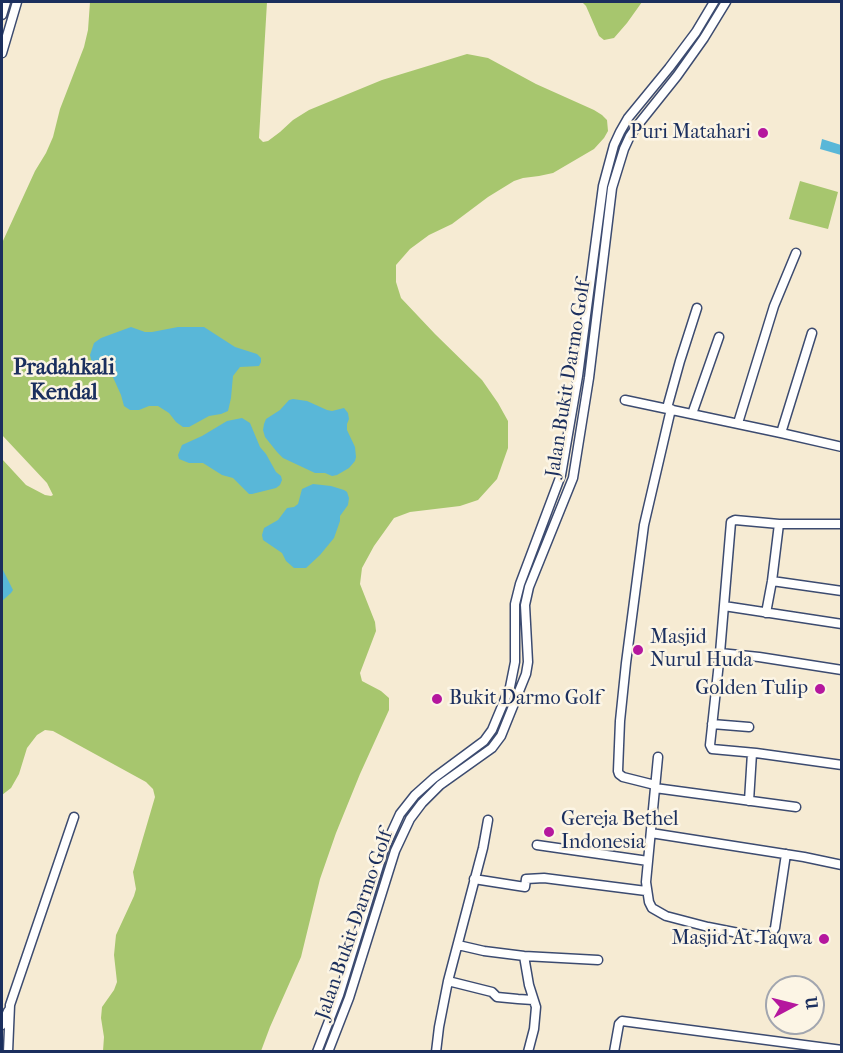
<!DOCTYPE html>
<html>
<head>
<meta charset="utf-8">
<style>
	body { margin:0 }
	#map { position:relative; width:843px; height:1053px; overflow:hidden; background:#f6ebd3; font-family:"IM FELL French Canon",serif }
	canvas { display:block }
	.frame { position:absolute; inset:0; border:3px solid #1b2f5e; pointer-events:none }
	.north { position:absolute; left:765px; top:975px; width:60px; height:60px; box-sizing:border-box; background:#fcf5e5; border:2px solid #a2a6af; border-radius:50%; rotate:83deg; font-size:16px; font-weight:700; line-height:24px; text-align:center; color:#1b2f5e }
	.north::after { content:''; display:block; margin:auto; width:21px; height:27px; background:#b5179e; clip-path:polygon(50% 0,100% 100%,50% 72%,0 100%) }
</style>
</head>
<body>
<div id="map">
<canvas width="843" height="1053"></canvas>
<div class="frame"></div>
<div class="north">U</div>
</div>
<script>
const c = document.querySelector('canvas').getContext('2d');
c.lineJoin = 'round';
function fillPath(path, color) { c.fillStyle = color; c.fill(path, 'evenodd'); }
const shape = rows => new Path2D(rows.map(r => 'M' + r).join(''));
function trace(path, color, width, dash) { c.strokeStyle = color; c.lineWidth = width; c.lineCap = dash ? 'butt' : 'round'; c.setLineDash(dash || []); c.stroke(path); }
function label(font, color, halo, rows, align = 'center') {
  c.font = font + ' "IM FELL French Canon",serif'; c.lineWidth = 5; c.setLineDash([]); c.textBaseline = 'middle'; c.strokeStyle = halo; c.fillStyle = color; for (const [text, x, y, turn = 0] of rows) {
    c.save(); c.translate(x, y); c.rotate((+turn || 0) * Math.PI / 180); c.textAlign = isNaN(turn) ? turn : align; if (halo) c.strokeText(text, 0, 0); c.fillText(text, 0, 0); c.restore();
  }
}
const green = shape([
	[90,2,267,2,259,138,263,142,268,141,280,132,293,120,309,110,382,80,467,54,488,58,536,84,594,110,602,115,607,120,608,131,604,138,594,149,553,173,539,176,523,178,514,181,488,197,452,224,429,235,410,249,396,265,396,282,401,298,435,334,482,380,498,403,508,421,508,448,497,479,478,500,460,506,410,512,394,518,374,546,362,568,360,584,375,622,376,631,360,673,362,681,381,691,389,698,389,710,360,774,336,833,320,879,301,957,270,1027,261,1051,103,1051,104,1037,101,1018,102,1007,114,990,117,982,114,955,116,935,134,896,136,889,133,872,155,797,153,789,146,782,53,731,45,730,37,735,27,748,19,774,11,788,2,795,2,459,26,485,45,495,51,496,53,495,47,483,2,435,2,243,35,171,46,153,53,137,60,109,84,47,88,30],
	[582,2,642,2,627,23,614,38,604,40,599,36,586,6],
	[800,181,838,192,828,229,789,219]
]);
const water = shape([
	[822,139,841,145,841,155,820,149],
	[131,327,145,332,152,332,178,327,204,327,235,347,257,354,261,358,261,362,259,366,240,367,233,376,231,398,228,411,221,414,209,416,189,427,183,427,176,422,169,413,158,406,149,406,139,410,130,410,124,406,121,395,112,375,96,367,92,363,90,355,94,343,101,338],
	[293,399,307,401,327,410,332,411,344,408,348,413,349,419,347,424,347,430,355,447,356,457,355,461,349,468,337,475,332,476,325,473,315,473,283,458,277,452,265,437,263,430,264,424,266,419,280,410,289,400],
	[242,418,250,423,260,447,266,454,276,472,281,476,282,480,280,485,276,488,252,494,249,494,233,478,222,475,203,463,189,463,179,459,178,455,182,445,202,436,227,421],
	[313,484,331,486,344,490,347,492,349,498,348,505,340,516,340,521,334,538,320,555,306,568,294,568,286,561,282,553,263,540,262,535,264,528,278,520,287,508,294,507,298,504,302,489],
	[2,568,13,590,11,593,2,601]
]);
const minor = shape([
	[2,15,6,2],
	[2,53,17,2],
	[625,400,781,433,842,447],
	[667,408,680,361,697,308],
	[692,414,719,337],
	[738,423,774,306,796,253],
	[781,433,812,333],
	[842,524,779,524,735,520,731,522,720,653,710,745,712,749,756,753,842,765],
	[772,581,842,591],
	[724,606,842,624],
	[766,613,772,581,779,524],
	[720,653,759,657,842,670],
	[712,724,749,727],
	[658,757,646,882,649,902,652,908,666,916,708,927,764,938,770,936,775,928,786,854],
	[655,785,623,777,619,774,618,771,620,721,626,663,644,525,671,409],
	[655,788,796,807],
	[749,801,752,753],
	[651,833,804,857,842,865],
	[537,845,648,861],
	[474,879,525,887,526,879,544,878,646,891],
	[458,945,484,951,524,956,598,960],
	[524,956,529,985,536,1007,534,1029,528,1052],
	[448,981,492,992,497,997,518,999,533,1000],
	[2,1025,8,1011],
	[8,1052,10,1005,74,817],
	[317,1052,339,995,384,849,400,814,415,795,434,778,484,741,492,730,510,687,515,662,515,604,520,584,561,475,578,376,603,186,614,145,620,132,628,118,669,68,696,32,714,2],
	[328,1052,349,998,395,851,410,819,422,803,440,785,492,748,501,736,526,674,528,662,525,605,529,587,573,478,589,378,612,188,624,149,630,136,637,126,677,76,704,38,726,2],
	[436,1052,439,1027,448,981,483,848,488,820],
	[614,1052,619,1024,622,1021,842,1050]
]);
const markers = [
	[763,133,6,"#b5179e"],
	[638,650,6,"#b5179e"],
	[820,689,6,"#b5179e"],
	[437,699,6,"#b5179e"],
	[549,832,6,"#b5179e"],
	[824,939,6,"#b5179e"]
];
const poiNames = [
	["Puri Matahari",751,133],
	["Masjid",650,638,"left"],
	["Nurul Huda",650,661,"left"],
	["Golden Tulip",808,689],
	["Bukit Darmo Golf",449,699,"left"],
	["Gereja Bethel",561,820,"left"],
	["Indonesia",561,843,"left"],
	["Masjid At Taqwa",812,939]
];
const streetNames = [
	["Jalan Bukit Darmo Golf",569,379,-81],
	["Jalan Bukit Darmo Golf",355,925,-71]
];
const quarterNames = [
	["Pradahkali",64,369],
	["Kendal",64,394]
];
fillPath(green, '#a7c66e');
fillPath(water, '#59b7d8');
trace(minor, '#3c4b70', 11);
trace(minor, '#fff', 8);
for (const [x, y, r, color] of markers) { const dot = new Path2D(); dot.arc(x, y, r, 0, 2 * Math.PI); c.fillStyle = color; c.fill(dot); trace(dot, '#fcf5e5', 2); }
label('20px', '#1b2f5e', '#fcf5e5', poiNames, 'right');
label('20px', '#1b2f5e', '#fcf5e5', streetNames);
label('bold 22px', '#1b2f5e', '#fcf5e5', quarterNames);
</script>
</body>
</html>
